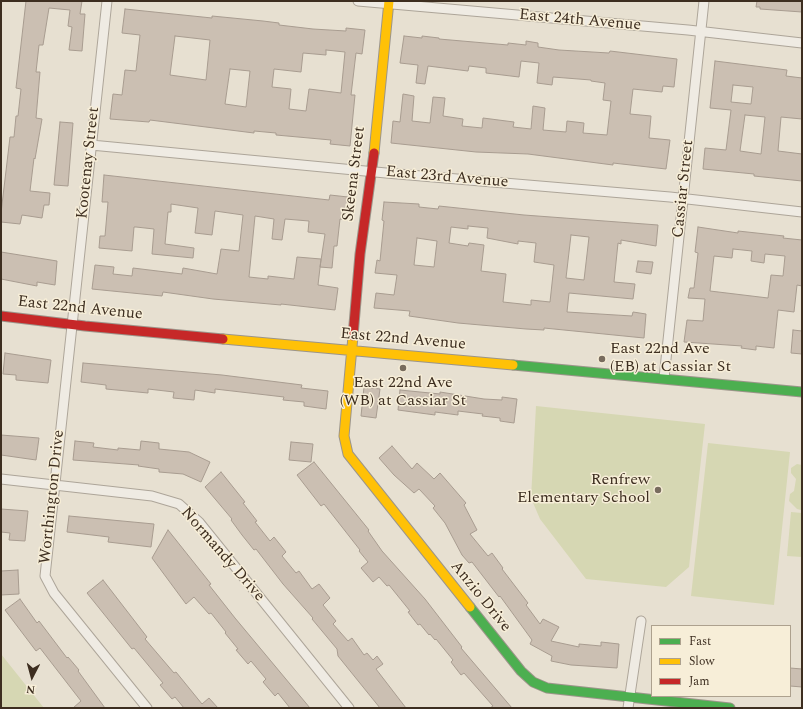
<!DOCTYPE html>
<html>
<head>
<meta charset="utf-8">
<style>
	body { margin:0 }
	#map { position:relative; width:803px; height:709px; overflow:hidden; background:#e7e0d1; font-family:Spectral,serif }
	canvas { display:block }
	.frame { position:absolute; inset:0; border:2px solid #3d2e20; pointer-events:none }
	.legend { position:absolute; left:651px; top:625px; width:140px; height:72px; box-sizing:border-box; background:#f7eed8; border:1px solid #ada18e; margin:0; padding:5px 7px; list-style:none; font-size:12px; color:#3d2e20 }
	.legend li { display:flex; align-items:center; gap:8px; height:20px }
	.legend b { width:20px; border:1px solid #ada18e }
	.north { position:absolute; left:12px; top:657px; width:40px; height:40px; -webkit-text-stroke:3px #f7eed8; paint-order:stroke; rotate:186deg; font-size:11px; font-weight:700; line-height:16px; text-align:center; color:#3d2e20 }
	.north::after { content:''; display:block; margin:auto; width:14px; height:18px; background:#3d2e20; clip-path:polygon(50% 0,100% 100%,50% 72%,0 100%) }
</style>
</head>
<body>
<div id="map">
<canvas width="803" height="709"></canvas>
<div class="frame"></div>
<ul class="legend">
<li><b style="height:5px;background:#4caf50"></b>Fast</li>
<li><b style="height:5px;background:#ffc107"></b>Slow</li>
<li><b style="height:5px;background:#c62828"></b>Jam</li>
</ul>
<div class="north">N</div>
</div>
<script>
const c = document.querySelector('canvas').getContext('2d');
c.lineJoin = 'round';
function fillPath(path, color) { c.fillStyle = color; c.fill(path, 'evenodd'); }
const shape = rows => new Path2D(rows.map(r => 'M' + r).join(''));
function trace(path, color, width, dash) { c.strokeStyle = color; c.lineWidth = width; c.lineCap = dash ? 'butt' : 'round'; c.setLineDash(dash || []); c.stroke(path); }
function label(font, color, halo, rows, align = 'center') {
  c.font = font + ' Spectral,serif'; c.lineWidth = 3; c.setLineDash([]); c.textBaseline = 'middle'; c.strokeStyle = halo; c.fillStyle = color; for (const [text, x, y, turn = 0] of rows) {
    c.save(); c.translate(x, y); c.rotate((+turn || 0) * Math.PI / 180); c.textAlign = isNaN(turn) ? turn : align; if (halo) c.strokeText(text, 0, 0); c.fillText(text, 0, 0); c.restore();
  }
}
const green = shape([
	[536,406,705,424,689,567,666,587,586,579,540,519,531,498],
	[708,443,790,452,774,605,691,596],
	[797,464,802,465,801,510,797,509,789,501,790,494,794,491,796,479,791,473,791,468],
	[791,512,802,513,802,557,787,556],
	[1,654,44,708,1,708]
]);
const building = shape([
	[26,1,82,1,80,14,85,14,82,51,69,50,72,27,68,26,70,10,49,8,43,45,39,45,36,72,40,72,36,118,42,119,35,159,34,158,30,191,50,193,49,205,44,205,42,218,22,215,20,224,1,222,1,213,10,137,14,137,16,116,18,116,21,89,16,88,26,1],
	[757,1,802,1,802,12,760,9,760,7,756,7,757,1],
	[125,9,212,18,212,16,263,21,279,23,279,25,313,29,346,31,346,28,365,30,362,54,356,53,351,95,355,95,350,146,330,144,331,140,276,135,276,133,254,131,254,133,150,120,149,122,110,119,113,94,122,95,125,70,136,71,140,35,122,33,125,9],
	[175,36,210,40,206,80,170,75,175,36],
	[326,50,345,52,341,93,309,89,306,111,289,109,291,89,272,87,274,69,301,72,303,53,326,55,326,50],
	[230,69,250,71,246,107,225,104,230,69],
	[404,36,422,38,422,36,439,38,439,39,508,45,508,43,526,45,526,41,538,43,538,47,559,50,609,53,610,51,677,59,674,87,663,86,662,92,633,89,630,114,651,116,649,138,670,140,666,169,613,163,613,165,528,154,476,152,391,143,393,121,400,122,403,94,414,96,412,121,430,123,433,97,445,98,443,116,463,119,462,126,482,128,483,118,514,122,513,127,531,129,533,106,545,108,543,130,566,132,567,121,584,123,583,133,607,135,611,101,603,100,605,83,591,81,591,80,553,77,552,85,537,83,539,63,521,61,519,77,486,73,486,68,469,66,468,71,428,66,425,84,416,83,418,65,400,63,404,36],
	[715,61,787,70,786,76,802,78,802,119,781,117,778,151,802,154,802,181,754,176,754,174,703,169,705,148,726,150,731,110,710,108,715,61],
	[733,85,753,87,751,104,731,102,733,85],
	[745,115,765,117,761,154,740,151,745,115],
	[60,122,73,123,68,186,54,185,60,122],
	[104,175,329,200,330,195,348,197,346,220,340,219,337,246,334,246,332,268,320,267,325,234,308,232,309,221,285,219,282,240,272,239,274,219,255,216,249,277,268,279,268,276,294,279,297,257,321,259,318,285,338,288,335,310,281,304,281,305,213,299,163,292,162,296,92,289,95,265,114,267,113,274,132,276,133,268,182,274,183,268,217,274,221,249,239,251,243,215,215,211,212,235,195,233,198,208,171,204,171,212,168,212,165,244,194,248,193,258,152,254,154,229,136,227,134,227,132,251,99,248,100,236,105,236,108,202,102,202,104,175],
	[384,202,419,204,419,207,438,209,439,206,524,215,658,225,656,246,621,240,621,244,618,243,614,282,635,284,633,299,569,293,567,312,632,316,633,312,646,314,644,338,544,328,544,330,526,329,458,323,409,316,410,311,374,308,376,293,394,295,397,275,375,273,377,260,380,261,384,221,382,220,384,202],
	[468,226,488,228,487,238,518,244,518,241,536,243,534,262,554,265,550,302,531,300,531,305,503,302,506,274,481,271,484,245,469,243,468,246,449,243,451,227,468,229,468,226],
	[571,235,589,237,584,280,566,278,571,235],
	[417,238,437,241,434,267,414,265,417,238],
	[698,227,738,233,738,231,784,236,783,238,802,240,802,286,797,285,794,312,778,310,774,348,756,346,756,350,741,348,742,346,684,342,687,320,703,321,705,299,688,298,690,288,694,288,698,253,695,252,698,227],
	[733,249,752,251,751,261,764,263,765,254,785,256,783,276,771,275,768,298,710,291,714,256,732,258,733,249],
	[1,252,57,261,55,285,37,282,37,286,1,279,1,252],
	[638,261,653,262,651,274,636,272,638,261],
	[793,330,802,331,802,354,791,353,793,330],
	[5,353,51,360,48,383,16,380,16,375,3,374,5,353],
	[83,363,222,375,302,385,301,388,328,391,326,409,304,406,304,402,283,400,284,397,215,389,215,393,195,390,194,400,173,398,174,392,148,389,148,393,106,389,106,385,81,382,83,363],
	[364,387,380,389,376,418,361,416,364,387],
	[400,390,440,394,440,392,484,399,502,400,502,397,517,399,514,423,500,421,500,418,482,416,483,414,458,411,458,415,435,412,435,415,398,410,400,390],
	[1,435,39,438,36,460,1,455,1,435],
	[75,441,94,443,93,447,118,450,118,448,140,450,141,441,159,443,159,449,189,452,210,462,201,482,183,474,159,472,159,469,138,466,139,465,73,460,75,441],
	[291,442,313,444,311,462,289,460,291,442],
	[392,446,412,469,417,463,434,479,440,473,466,503,464,505,477,530,470,534,488,556,492,553,503,568,502,569,528,603,526,605,540,624,543,619,559,627,551,641,579,647,579,644,601,646,601,642,619,644,617,668,571,665,551,661,552,656,530,644,532,640,500,596,499,597,472,562,469,563,462,555,445,523,433,508,435,506,419,489,414,493,394,475,379,458,392,446],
	[314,462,369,530,368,531,382,551,425,599,462,647,461,648,512,708,490,708,493,706,464,673,461,675,451,662,453,660,436,639,435,640,430,634,429,635,420,624,418,625,408,612,410,611,389,585,387,586,379,577,373,582,361,568,368,562,359,551,360,550,324,504,321,506,297,475,314,462],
	[221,472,245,502,243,503,257,521,255,522,270,541,274,537,286,552,282,556,296,573,299,571,312,589,319,584,330,598,323,605,336,621,333,624,348,641,352,638,364,655,367,653,373,660,377,656,383,664,376,669,406,708,380,708,338,656,337,649,312,619,313,618,283,584,256,549,254,550,242,535,231,520,232,519,205,487,221,472],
	[1,509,28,511,25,541,9,540,10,533,1,532,1,509],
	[69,516,154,524,151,547,108,542,109,537,67,532,69,516],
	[168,530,211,584,209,585,235,618,310,708,290,708,278,693,275,696,263,682,266,679,251,661,248,664,236,650,238,649,225,633,226,632,211,613,209,614,194,597,186,604,152,558,168,530],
	[18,570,19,594,1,595,1,571,18,570],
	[103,580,147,637,145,639,174,673,176,672,202,704,209,698,218,708,184,708,175,697,172,699,160,685,163,683,134,648,132,649,87,593,103,580],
	[20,599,37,623,39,621,67,658,68,657,79,670,78,671,105,708,73,708,81,701,40,648,36,651,5,610,20,599],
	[790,668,802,669,802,687,790,686,790,668]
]);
const street = shape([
	[107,1,45,576,54,593,147,708],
	[358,1,688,30,802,43],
	[91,145,386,173,670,197,802,212],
	[664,378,704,1],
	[1,479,152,496,179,504,199,522,349,708],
	[628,708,641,621]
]);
const fast = shape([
	[513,365,802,392],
	[470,607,521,671,533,682,547,688,730,708]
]);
const slow = shape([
	[374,153,389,1],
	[353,336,344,436,348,454,470,607],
	[223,339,513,365]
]);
const jam = shape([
	[1,316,85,326,223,339],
	[353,336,360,254,374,153]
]);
const markers = [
	[602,359,4,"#786c5e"],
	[403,368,4,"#786c5e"],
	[658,490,4,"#786c5e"]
];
const streetNames = [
	["East 24th Avenue",580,21,5],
	["Kootenay Street",89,163,-84],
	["Skeena Street",355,174,-83],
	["East 23rd Avenue",447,178,5],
	["Cassiar Street",684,189,-84],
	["East 22nd Avenue",80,309,6],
	["East 22nd Avenue",403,340,5],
	["Worthington Drive",53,497,-84],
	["Normandy Drive",222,555,49],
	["Anzio Drive",480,597,51]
];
const poiNames = [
	["East 22nd Ave",610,350],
	["(EB) at Cassiar St",610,368],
	["East 22nd Ave",403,384,"center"],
	["(WB) at Cassiar St",403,402,"center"],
	["Renfrew",650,481,"right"],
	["Elementary School",650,499,"right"]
];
fillPath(green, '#d6d7b3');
fillPath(building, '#cbbfb2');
trace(building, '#a89c90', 1);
trace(street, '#ada599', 11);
trace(fast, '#9c958a', 11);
trace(slow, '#9c958a', 11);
trace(jam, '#9c958a', 11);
trace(street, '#efebe3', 9);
trace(fast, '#4caf50', 9);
trace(slow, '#ffc107', 9);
trace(jam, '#c62828', 9);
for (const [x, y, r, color] of markers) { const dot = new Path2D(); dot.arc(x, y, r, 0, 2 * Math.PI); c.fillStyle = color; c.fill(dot); trace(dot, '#f7eed8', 1.5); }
label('16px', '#3d2e20', '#f7eed8', streetNames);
label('16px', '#3d2e20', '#f7eed8', poiNames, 'left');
</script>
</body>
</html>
